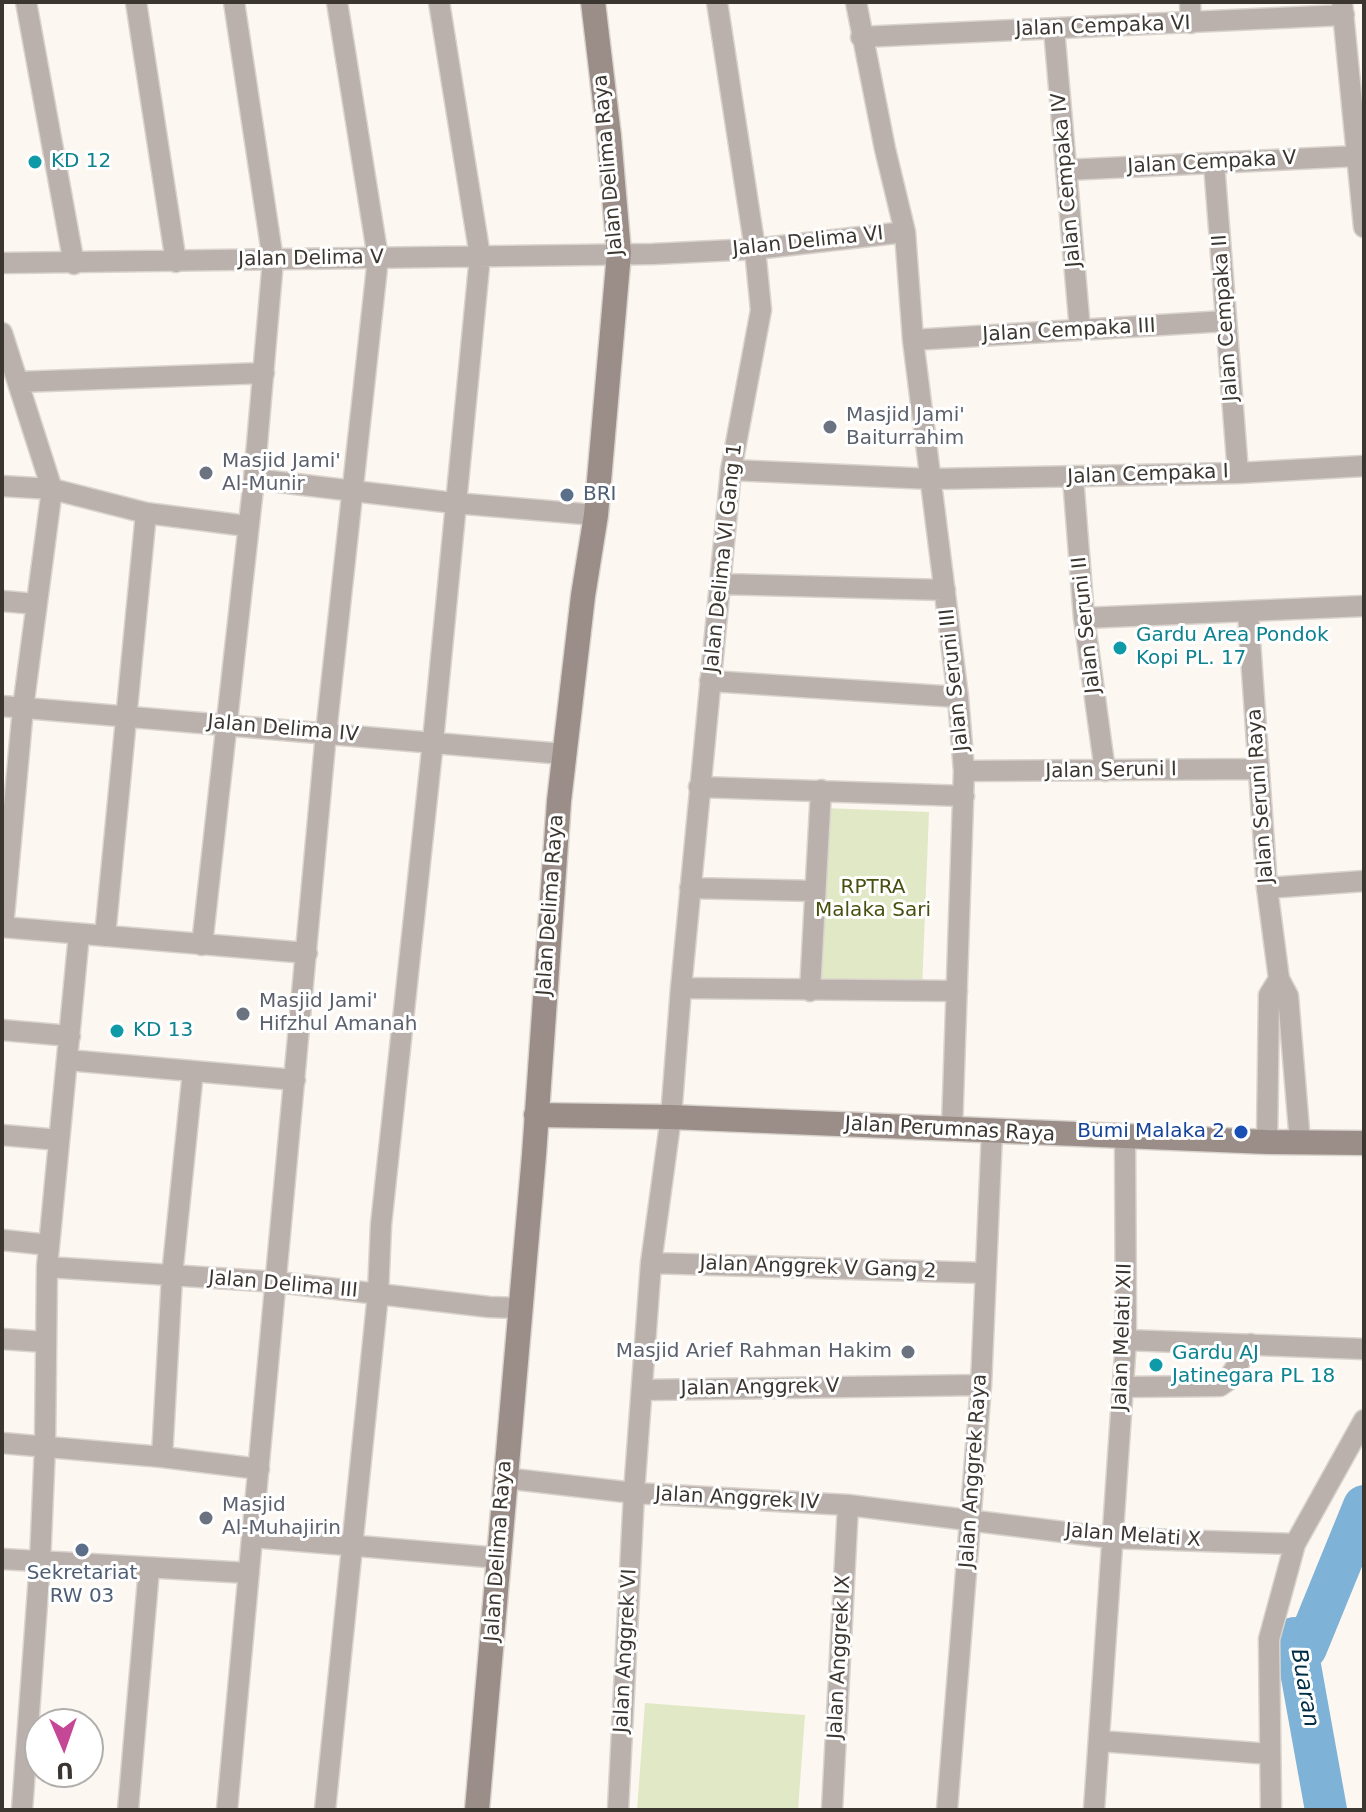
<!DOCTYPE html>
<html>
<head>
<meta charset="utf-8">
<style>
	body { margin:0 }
	#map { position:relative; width:1366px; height:1812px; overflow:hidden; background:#fdf7f1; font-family:"DejaVu Sans",sans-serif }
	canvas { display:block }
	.frame { position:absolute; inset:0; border:4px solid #3c3630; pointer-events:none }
	.north { position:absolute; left:24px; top:1708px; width:80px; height:80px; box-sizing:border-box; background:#fff; border:2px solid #b1afac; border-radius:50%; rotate:178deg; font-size:22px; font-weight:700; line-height:32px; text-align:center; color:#3c3630 }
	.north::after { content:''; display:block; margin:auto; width:28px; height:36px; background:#c54897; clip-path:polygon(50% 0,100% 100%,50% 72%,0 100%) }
</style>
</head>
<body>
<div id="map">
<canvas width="1366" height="1812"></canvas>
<div class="frame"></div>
<div class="north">U</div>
</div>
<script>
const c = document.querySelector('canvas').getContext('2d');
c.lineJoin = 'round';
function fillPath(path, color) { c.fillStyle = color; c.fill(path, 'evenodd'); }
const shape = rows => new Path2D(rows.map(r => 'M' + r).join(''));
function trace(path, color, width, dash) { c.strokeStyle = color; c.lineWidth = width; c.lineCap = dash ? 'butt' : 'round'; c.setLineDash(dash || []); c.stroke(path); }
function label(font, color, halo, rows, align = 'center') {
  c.font = font + ' "DejaVu Sans",sans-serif'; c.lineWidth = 6; c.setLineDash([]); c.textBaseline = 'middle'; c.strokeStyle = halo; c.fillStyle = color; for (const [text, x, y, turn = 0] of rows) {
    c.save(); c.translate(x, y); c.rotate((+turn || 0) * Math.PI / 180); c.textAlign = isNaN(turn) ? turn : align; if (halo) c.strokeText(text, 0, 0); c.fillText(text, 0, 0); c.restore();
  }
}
const green = shape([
	[824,808,929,812,922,990,817,986],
	[645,1703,805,1715,798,1810,637,1810]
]);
const river = shape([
	[1326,1810,1295,1638,1306,1648,1364,1506]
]);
const street = shape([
	[26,2,74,264],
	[136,2,176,262],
	[856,2,885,149,905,232,913,340,958,697,964,771,952,1129],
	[1190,2,1191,23],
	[1342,2,1364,227],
	[1054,29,1080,330],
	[861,37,1344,15],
	[1214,163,1238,473],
	[1066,170,1357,156],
	[2,263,653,254,755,249,905,232],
	[2,333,52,489,23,708,3,927],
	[913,340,1226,321],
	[18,382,264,373],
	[731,470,932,479,1238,473,1364,466],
	[1073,477,1084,618,1105,771],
	[254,479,454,503,596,515],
	[2,486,52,489,146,513,247,526],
	[721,584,945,590],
	[2,601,36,604],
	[1248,612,1267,888,1279,979,1288,996,1300,1142],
	[1084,618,1364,606],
	[710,681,958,697],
	[2,706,563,754],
	[964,771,1259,769],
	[699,787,964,796],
	[690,888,815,891],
	[1267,888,1364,881],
	[2,927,307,953],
	[105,936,146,513],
	[202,945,254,479,273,260,234,2],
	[681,988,957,991],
	[810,991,821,790],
	[2,1030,70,1036],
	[67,1060,295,1080],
	[2,1135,59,1140],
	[1267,1142,1269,995,1279,979],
	[2,1240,49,1245],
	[651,1263,985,1273],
	[47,1267,277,1282,489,1307,518,1308],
	[2,1339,45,1342],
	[1126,1340,1364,1349],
	[1123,1387,1220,1386,1227,1381,1251,1344],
	[642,1390,981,1385],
	[2,1443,162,1457,259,1469],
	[162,1457,172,1276,193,1071],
	[504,1478,634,1493,848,1505,1111,1538,1295,1544],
	[252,1537,499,1558],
	[2,1559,249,1573],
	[1100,1741,1270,1754],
	[22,1810,40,1562,45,1446,47,1267,79,934],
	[128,1810,149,1569],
	[227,1810,326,733,378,258,337,2],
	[325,1810,378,1294,381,1225,433,741,480,256,439,2],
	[618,1810,634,1493,651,1263,671,1117,681,988,731,470,761,310,755,249,717,2],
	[832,1810,848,1505],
	[947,1810,981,1385,992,1132],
	[1094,1810,1126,1340,1125,1136],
	[1271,1810,1269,1639,1295,1544,1364,1420]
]);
const secondary = shape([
	[536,1115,671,1117,1267,1142,1364,1143],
	[477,1810,534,1155,559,801,583,596,596,515,619,253,609,136,593,2]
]);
const markers = [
	[35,162,8,"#0f9aa8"],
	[830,427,8,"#6b7280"],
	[206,473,8,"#6b7280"],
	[567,495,8,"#5c6f8a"],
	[1120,648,8,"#0f9aa8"],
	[243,1014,8,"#6b7280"],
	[117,1031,8,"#0f9aa8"],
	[1241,1132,8,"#1a4fb4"],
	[908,1352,8,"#6b7280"],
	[1156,1365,8,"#0f9aa8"],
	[206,1518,8,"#6b7280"],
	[82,1550,8,"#5c6f8a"]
];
const streetNames = [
	["Jalan Cempaka VI",1103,27,-2],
	["Jalan Cempaka V",1212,163,-3],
	["Jalan Delima Raya",609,165,-95],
	["Jalan Cempaka IV",1067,180,-95],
	["Jalan Delima VI",808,242,-6],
	["Jalan Delima V",311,259,-1],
	["Jalan Cempaka II",1226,318,-94],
	["Jalan Cempaka III",1069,331,-3],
	["Jalan Cempaka I",1148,475,-2],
	["Jalan Delima VI Gang 1",724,558,-84],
	["Jalan Seruni II",1087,625,-96],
	["Jalan Seruni III",955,680,-96],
	["Jalan Delima IV",283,729,5],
	["Jalan Seruni I",1111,771,-1],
	["Jalan Seruni Raya",1261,796,-94],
	["Jalan Delima Raya",551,905,-86],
	["Jalan Perumnas Raya",950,1130,3],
	["Jalan Anggrek V Gang 2",818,1268,2],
	["Jalan Delima III",283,1285,5],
	["Jalan Melati XII",1123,1337,-88],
	["Jalan Anggrek V",760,1388,-1],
	["Jalan Anggrek Raya",974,1471,-86],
	["Jalan Anggrek IV",737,1499,3],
	["Jalan Melati X",1133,1536,4],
	["Jalan Delima Raya",499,1551,-86],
	["Jalan Anggrek VI",626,1651,-87],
	["Jalan Anggrek IX",840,1657,-87]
];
const cultureNames = [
	["KD 12",51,162],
	["Gardu Area Pondok",1136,636],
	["Kopi PL. 17",1136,659],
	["KD 13",133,1031],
	["Gardu AJ",1172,1354],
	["Jatinegara PL 18",1172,1377]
];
const worshipNames = [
	["Masjid Jami'",846,416],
	["Baiturrahim",846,439],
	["Masjid Jami'",222,462],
	["Al-Munir",222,485],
	["Masjid Jami'",259,1002],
	["Hifzhul Amanah",259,1025],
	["Masjid Arief Rahman Hakim",892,1352,"right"],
	["Masjid",222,1506],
	["Al-Muhajirin",222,1529]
];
const serviceNames = [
	["BRI",583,495],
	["Sekretariat",82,1574,"center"],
	["RW 03",82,1597,"center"]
];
const parkNames = [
	["RPTRA",873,888],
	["Malaka Sari",873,911]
];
const transitNames = [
	["Bumi Malaka 2",1225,1132]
];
const waterNames = [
	["Buaran",1304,1688,80]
];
fillPath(green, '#e1e8c5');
trace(river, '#7eb2d6', 42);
trace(street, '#dad4ce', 23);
trace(secondary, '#dad4ce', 27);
trace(street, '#bab1ad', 20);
trace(secondary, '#9b8e88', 24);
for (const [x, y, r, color] of markers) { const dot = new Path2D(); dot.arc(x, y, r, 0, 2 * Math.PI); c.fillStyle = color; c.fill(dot); trace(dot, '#fff', 3); }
label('20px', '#3c3630', '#fff', streetNames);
label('20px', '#0d838f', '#fff', cultureNames, 'left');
label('20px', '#5b616d', '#fff', worshipNames, 'left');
label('20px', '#4e5e75', '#fff', serviceNames, 'left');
label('20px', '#485010', '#fff', parkNames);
label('20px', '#164399', '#fff', transitNames, 'right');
label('italic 22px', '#012e46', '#fff', waterNames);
</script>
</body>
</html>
